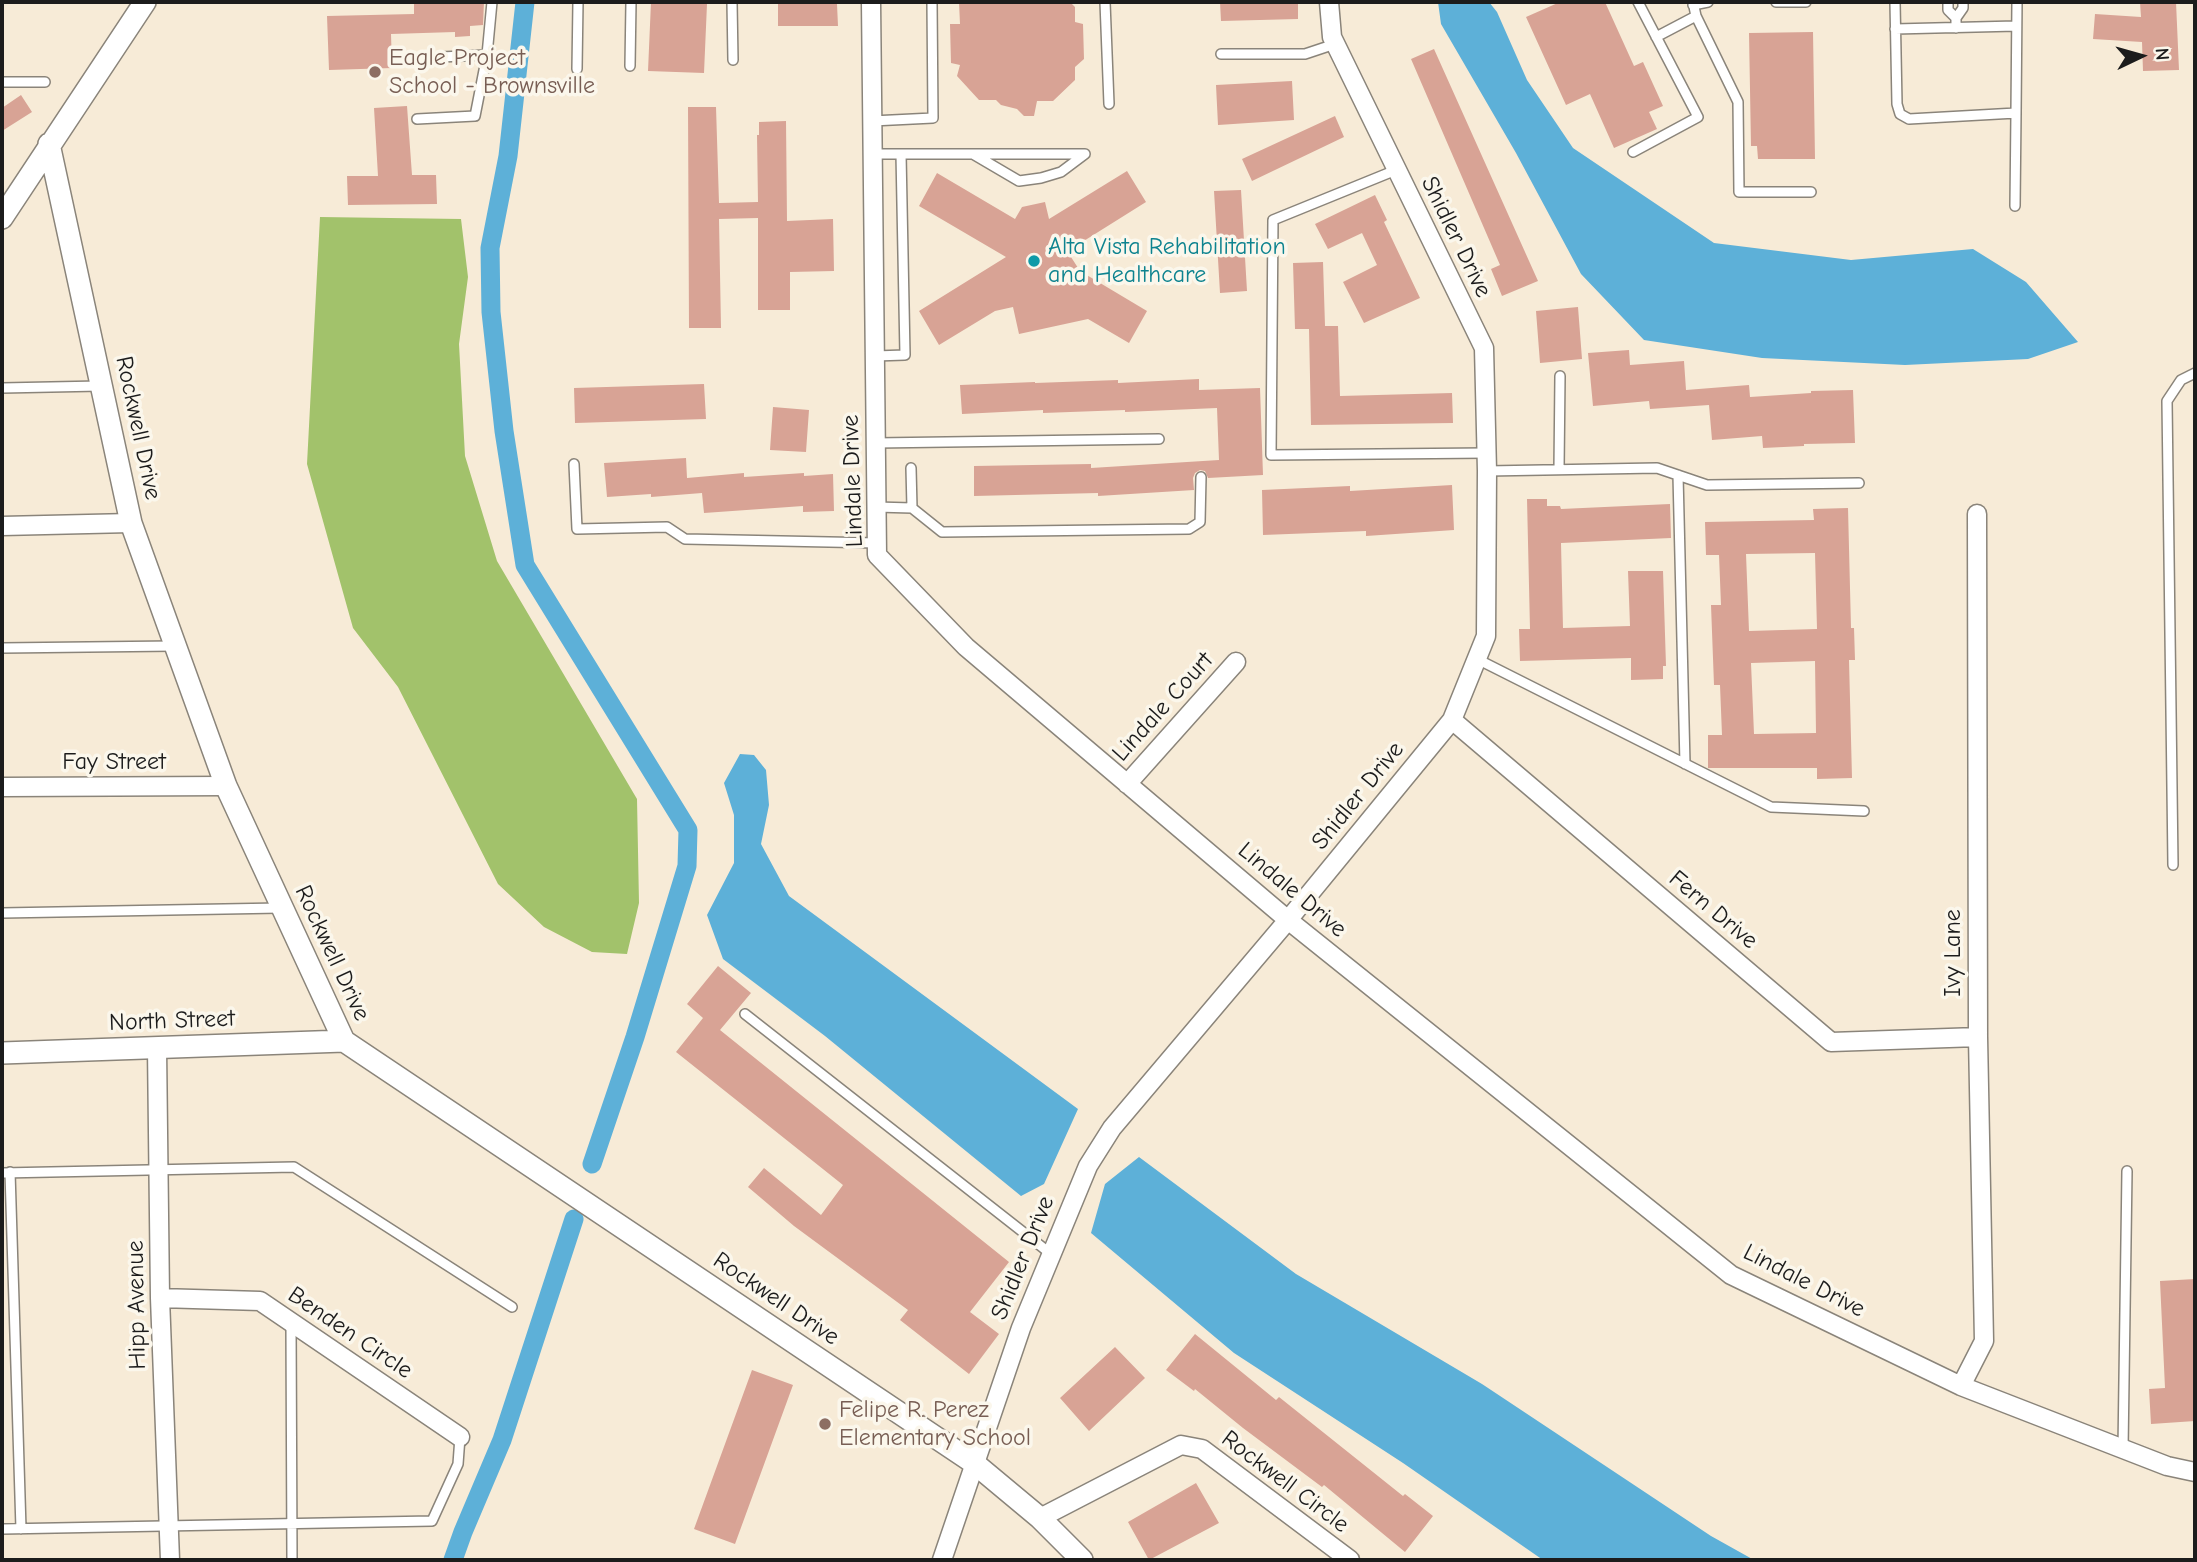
<!DOCTYPE html>
<html>
<head>
<meta charset="utf-8">
<style>
	body { margin:0 }
	#map { position:relative; width:2197px; height:1562px; overflow:hidden; background:#f7ebd7; font-family:"Comic Neue",sans-serif }
	canvas { display:block }
	.frame { position:absolute; inset:0; border:4px solid #1c1c1c; pointer-events:none }
	.north { position:absolute; left:2106px; top:21px; width:70px; height:70px; -webkit-text-stroke:5px #fbf7ec; paint-order:stroke; rotate:85deg; font-size:19px; font-weight:700; line-height:28px; text-align:center; color:#1c1c1c }
	.north::after { content:''; display:block; margin:auto; width:24px; height:32px; background:#1c1c1c; clip-path:polygon(50% 0,100% 100%,50% 72%,0 100%) }
</style>
</head>
<body>
<div id="map">
<canvas width="2197" height="1562"></canvas>
<div class="frame"></div>
<div class="north">N</div>
</div>
<script>
const c = document.querySelector('canvas').getContext('2d');
c.lineJoin = 'round';
function fillPath(path, color) { c.fillStyle = color; c.fill(path, 'evenodd'); }
const shape = rows => new Path2D(rows.map(r => 'M' + r).join(''));
function trace(path, color, width, dash) { c.strokeStyle = color; c.lineWidth = width; c.lineCap = dash ? 'butt' : 'round'; c.setLineDash(dash || []); c.stroke(path); }
function label(font, color, halo, rows, align = 'center') {
  c.font = font + ' "Comic Neue",sans-serif'; c.lineWidth = 7; c.setLineDash([]); c.textBaseline = 'middle'; c.strokeStyle = halo; c.fillStyle = color; for (const [text, x, y, turn = 0] of rows) {
    c.save(); c.translate(x, y); c.rotate((+turn || 0) * Math.PI / 180); c.textAlign = isNaN(turn) ? turn : align; if (halo) c.strokeText(text, 0, 0); c.fillText(text, 0, 0); c.restore();
  }
}
const green = shape([
	[320,217,461,219,468,277,459,344,465,456,497,561,637,799,639,903,627,954,592,952,544,927,498,884,398,687,353,628,307,464]
]);
const water = shape([
	[1438,2,1489,2,1497,12,1527,80,1573,148,1714,243,1851,260,1973,249,2026,282,2078,342,2028,359,1905,365,1762,358,1644,340,1581,274,1516,153,1441,24],
	[740,754,754,755,766,770,769,805,761,844,789,896,1078,1109,1044,1184,1021,1196,825,1036,723,959,707,915,734,863,734,815,724,783],
	[1139,1157,1296,1274,1482,1384,1711,1536,1754,1560,1543,1560,1403,1463,1234,1353,1091,1233,1105,1184]
]);
const canal = shape([
	[525,2,508,156,490,248,491,312,504,431,525,565,688,830,687,866,635,1037,592,1164],
	[453,1560,463,1532,502,1440,574,1219]
]);
const building = shape([
	[414,2,484,2,483,25,470,26,470,36,455,37,455,32,391,34,392,68,329,70,327,16,414,14],
	[651,2,707,4,704,73,648,71],
	[778,2,837,4,838,26,778,26],
	[959,2,1070,2,1075,7,1075,22,1083,24,1084,59,1075,67,1075,80,1053,101,1037,101,1034,116,1024,116,1017,109,1001,105,996,100,979,100,957,76,960,65,951,63,950,24,960,24],
	[1220,2,1298,2,1298,19,1221,21],
	[1560,2,1605,2,1634,66,1643,62,1663,106,1649,112,1657,129,1614,148,1590,94,1566,105,1526,17],
	[2140,2,2176,2,2179,70,2143,71,2142,42,2093,39,2095,14,2141,17],
	[1813,32,1815,159,1758,159,1757,146,1751,146,1749,33],
	[1434,49,1538,281,1502,296,1491,269,1500,265,1411,59],
	[1292,81,1294,120,1218,125,1216,85],
	[21,95,32,112,2,131,2,108],
	[407,106,412,175,436,175,437,204,348,205,347,176,378,176,374,108],
	[688,107,716,107,719,203,758,202,757,135,759,135,759,122,786,121,787,221,833,219,834,271,790,272,790,310,758,310,758,218,719,219,721,328,689,328],
	[1335,116,1344,137,1252,181,1242,159],
	[1127,171,1146,202,1079,244,1071,257,1080,271,1147,311,1129,343,1088,319,1019,334,1013,307,995,311,939,345,919,311,1006,257,919,206,937,173,1015,219,1022,207,1045,202,1049,219],
	[1241,190,1247,291,1220,293,1214,191],
	[1375,195,1387,220,1384,222,1420,298,1364,323,1343,282,1377,265,1362,233,1328,249,1315,224],
	[1323,262,1325,326,1338,326,1340,396,1452,393,1453,423,1311,425,1309,329,1295,329,1293,263],
	[1578,307,1582,359,1540,363,1536,311],
	[1629,350,1630,365,1684,361,1686,390,1749,385,1750,397,1811,393,1811,391,1853,390,1855,443,1804,444,1804,446,1763,448,1762,436,1712,440,1709,405,1650,409,1649,401,1593,406,1588,353],
	[1199,379,1199,390,1260,388,1263,475,1208,478,1205,471,1200,470,1195,473,1193,478,1194,490,1098,496,1098,493,974,496,974,466,1091,464,1091,468,1219,460,1217,408,1125,412,1125,410,1043,413,1043,410,962,414,960,385,1035,382,1035,383,1118,380,1118,383],
	[704,384,706,419,575,423,574,388],
	[773,407,809,410,806,452,770,450],
	[686,458,687,478,744,473,744,477,804,473,804,476,833,474,834,511,803,512,803,506,704,513,702,493,651,497,651,494,607,497,604,463],
	[1452,485,1454,530,1366,536,1366,531,1263,535,1262,490,1350,486,1350,491],
	[1527,499,1547,499,1547,506,1560,506,1561,509,1670,504,1671,538,1561,543,1563,628,1630,626,1628,571,1663,571,1666,666,1663,666,1663,679,1631,680,1631,658,1520,661,1519,629,1530,629],
	[1848,508,1851,628,1854,628,1855,660,1849,660,1852,778,1817,779,1817,768,1708,768,1708,735,1722,735,1720,685,1714,685,1711,605,1721,605,1719,555,1706,555,1705,522,1814,520,1813,509],
	[1815,553,1817,629,1749,631,1746,554],
	[1815,661,1816,733,1754,734,1751,663],
	[718,966,751,993,720,1030,1009,1262,970,1312,999,1334,969,1374,900,1320,908,1310,794,1226,748,1187,764,1168,821,1215,843,1185,676,1052,703,1018,687,1004],
	[2195,1279,2195,1421,2151,1424,2149,1389,2165,1388,2160,1281],
	[1195,1334,1276,1400,1279,1397,1403,1496,1405,1494,1433,1516,1405,1552,1324,1485,1322,1487,1243,1428,1195,1389,1194,1391,1166,1370],
	[1115,1347,1145,1378,1089,1431,1060,1398],
	[752,1370,793,1385,735,1544,694,1529],
	[1196,1483,1219,1523,1149,1560,1128,1522]
]);
const service = shape([
	[732,2,733,60],
	[1105,2,1109,104],
	[1693,2,1696,16,1738,102,1739,192,1811,192],
	[1776,2,1806,2],
	[1895,2,1897,104,1900,114,1909,119,2016,113,2015,206],
	[1948,2,1948,10,1956,18],
	[1693,5,1708,2],
	[1956,28,1956,18,1963,8,1963,2],
	[1895,29,2016,26],
	[1656,37,1696,16],
	[1221,54,1305,54,1335,44],
	[417,58,487,55],
	[630,66,631,2],
	[577,69,578,2],
	[2,82,45,82],
	[2016,113,2017,2],
	[417,119,475,116,487,55,492,2],
	[872,121,933,118,932,2],
	[1633,152,1698,117,1638,2],
	[873,154,1085,154,1061,172,1041,178,1019,181,973,154],
	[1396,170,1273,220,1271,455,1487,453],
	[875,356,905,355,901,154],
	[2,388,100,386],
	[876,443,1159,439],
	[574,464,577,529,667,527,685,539,877,543],
	[911,468,912,508],
	[1559,469,1560,376],
	[1487,471,1657,468,1707,485,1859,483],
	[1678,475,1685,764],
	[876,507,912,508,942,532,1189,529,1200,522,1201,477],
	[2,648,174,646],
	[1477,659,1771,807,1864,811],
	[2173,865,2167,401,2181,380,2195,373],
	[2,913,280,908],
	[745,1014,1051,1254],
	[10,1172,21,1529],
	[2,1173,294,1167,512,1307],
	[291,1324,292,1560],
	[2123,1449,2127,1171],
	[2,1529,432,1521,458,1464,460,1437]
]);
const minor = shape([
	[871,2,877,555,966,647,1288,920,1731,1275,1961,1386,2167,1466,2195,1472],
	[2,526,131,523],
	[1452,720,1831,1042,1978,1037],
	[1127,784,1236,662],
	[2,787,226,786],
	[157,1048,160,1298,170,1560],
	[160,1298,260,1301,460,1437],
	[1961,1386,1984,1341,1978,1037,1977,514],
	[1040,1518,1181,1445,1202,1449,1350,1560],
	[942,1560,1021,1328,1088,1166,1112,1128,1288,920,1452,720,1486,636,1487,471,1484,348,1332,37,1329,2]
]);
const tertiary = shape([
	[49,144,131,523,226,786,344,1041,974,1463,1040,1518,1082,1560],
	[2,218,145,2],
	[2,1053,344,1041]
]);
const markers = [
	[375,72,7,"#8d6e63"],
	[1034,261,7,"#0f9aa8"],
	[825,1424,7,"#8d6e63"]
];
const educationNames = [
	["Eagle Project",389,58],
	["School - Brownsville",389,86],
	["Felipe R. Perez",839,1410],
	["Elementary School",839,1438]
];
const streetNames = [
	["Shidler Drive",1456,237,64],
	["Rockwell Drive",138,428,78],
	["Lindale Drive",853,481,-92],
	["Lindale Court",1163,707,-48],
	["Fay Street",114,762],
	["Shidler Drive",1358,796,-51],
	["Lindale Drive",1292,890,40],
	["Fern Drive",1713,910,40],
	["Rockwell Drive",332,953,65],
	["Ivy Lane",1953,953,-90],
	["North Street",172,1021,-2],
	["Shidler Drive",1023,1258,-68],
	["Lindale Drive",1804,1281,27],
	["Rockwell Drive",776,1299,34],
	["Hipp Avenue",137,1305,-91],
	["Benden Circle",350,1333,34],
	["Rockwell Circle",1285,1482,37]
];
const cultureNames = [
	["Alta Vista Rehabilitation",1048,247],
	["and Healthcare",1048,275]
];
fillPath(green, '#a2c26b');
fillPath(water, '#5db0d8');
trace(canal, '#5db0d8', 19);
fillPath(building, '#d8a395');
trace(service, '#8a847a', 12);
trace(minor, '#8a847a', 21);
trace(tertiary, '#8a847a', 24);
trace(service, '#fff', 9);
trace(minor, '#fff', 18);
trace(tertiary, '#fff', 21);
for (const [x, y, r, color] of markers) { const dot = new Path2D(); dot.arc(x, y, r, 0, 2 * Math.PI); c.fillStyle = color; c.fill(dot); trace(dot, '#fbf7ec', 2.5); }
label('24px', '#785e54', '#fbf7ec', educationNames, 'left');
label('24px', '#1c1c1c', '#fbf7ec', streetNames);
label('24px', '#0d838f', '#fbf7ec', cultureNames, 'left');
</script>
</body>
</html>
